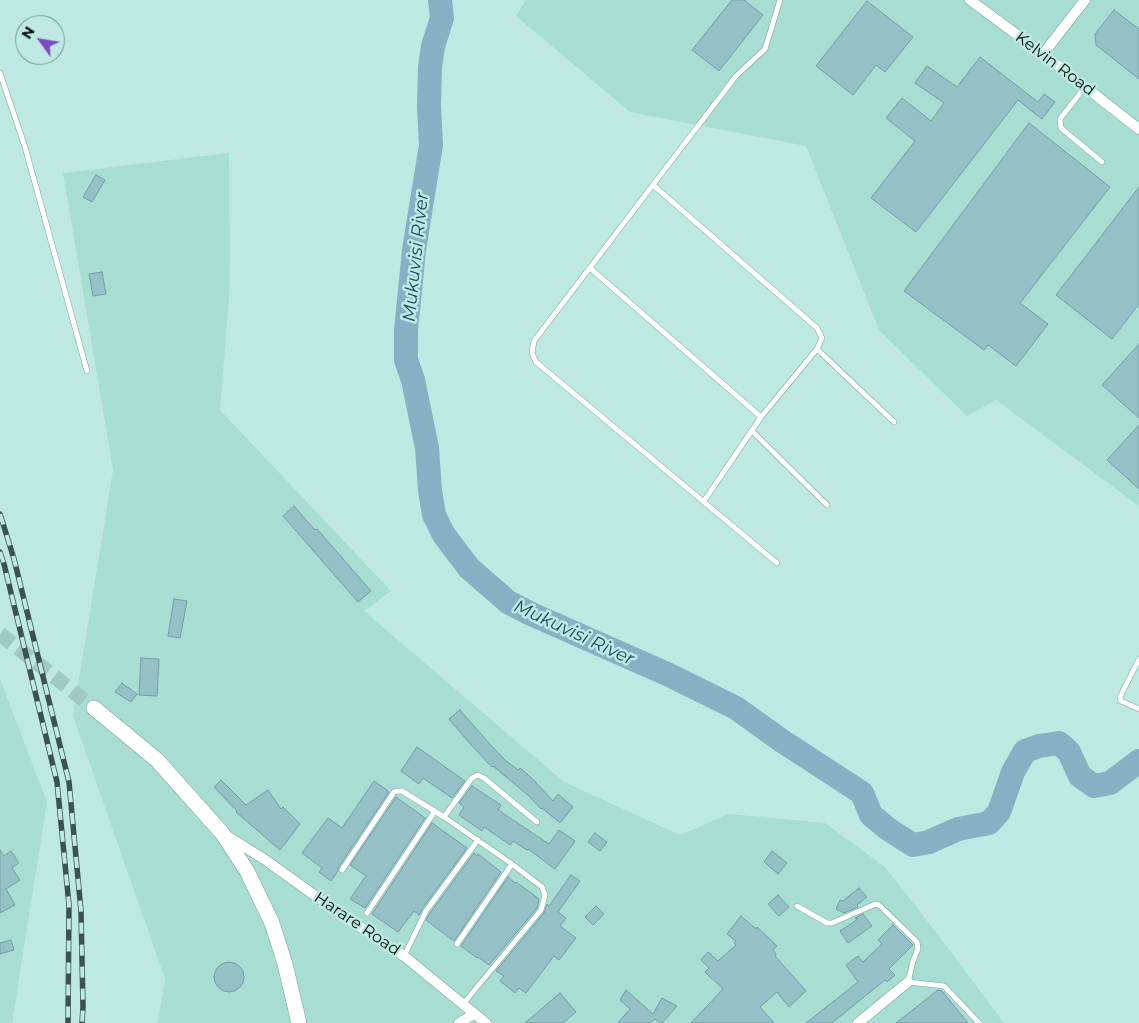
<!DOCTYPE html>
<html>
<head>
<meta charset="utf-8">
<style>
	body { margin:0 }
	#map { position:relative; width:1139px; height:1023px; overflow:hidden; background:#bde9e2; font-family:Montserrat,sans-serif }
	canvas { display:block }
	.north { position:absolute; left:15px; top:15px; width:50px; height:50px; box-sizing:border-box; background:#bde9e2; border:1px solid #72928d; border-radius:50%; rotate:302deg; font-size:14px; font-weight:700; line-height:20px; text-align:center; color:#02100e }
	.north::after { content:''; display:block; margin:auto; width:18px; height:22px; background:#7f4bc2; clip-path:polygon(50% 0,100% 100%,50% 72%,0 100%) }
</style>
</head>
<body>
<div id="map">
<canvas width="1139" height="1023"></canvas>
<div class="north">N</div>
</div>
<script>
const c = document.querySelector('canvas').getContext('2d');
c.lineJoin = 'round';
function fillPath(path, color) { c.fillStyle = color; c.fill(path, 'evenodd'); }
const shape = rows => new Path2D(rows.map(r => 'M' + r).join(''));
function trace(path, color, width, dash) { c.strokeStyle = color; c.lineWidth = width; c.lineCap = dash ? 'butt' : 'round'; c.setLineDash(dash || []); c.stroke(path); }
function label(font, color, halo, rows, align = 'center') {
  c.font = font + ' Montserrat,sans-serif'; c.lineWidth = 5; c.setLineDash([]); c.textBaseline = 'middle'; c.strokeStyle = halo; c.fillStyle = color; for (const [text, x, y, turn = 0] of rows) {
    c.save(); c.translate(x, y); c.rotate((+turn || 0) * Math.PI / 180); c.textAlign = isNaN(turn) ? turn : align; if (halo) c.strokeText(text, 0, 0); c.fillText(text, 0, 0); c.restore();
  }
}
const built = shape([
	[526,0,1139,0,1139,506,996,400,967,416,879,330,806,146,630,112,516,16],
	[229,153,230,285,220,410,391,591,364,611,564,782,680,835,729,814,825,823,885,867,942,940,1004,1023,158,1023,165,979,73,716,113,470,63,173],
	[0,679,47,802,12,1023,0,1023]
]);
const river = shape([
	[440,0,442,18,433,46,430,67,429,107,431,145,414,250,406,330,406,360,413,380,427,448,430,490,434,515,444,535,469,568,508,602,529,613,667,674,736,708,782,741,862,793,871,815,888,829,913,845,929,842,958,829,989,823,999,812,1013,772,1025,751,1039,746,1059,743,1069,752,1080,776,1094,786,1110,783,1139,761]
]);
const building = shape([
	[732,0,744,0,763,15,719,71,692,50,732,0],
	[867,1,913,37,885,72,876,65,853,95,816,66,867,1],
	[1114,10,1139,29,1139,79,1096,45,1095,34,1114,10],
	[980,57,1038,102,1044,94,1055,102,1042,119,1018,100,916,232,871,198,915,141,886,118,902,98,931,121,944,103,915,83,927,66,957,87,980,57],
	[1029,123,1110,187,1020,303,1048,324,1016,366,988,345,984,350,904,291,1029,123],
	[96,175,105,180,92,202,83,197,96,175],
	[1139,187,1139,304,1112,339,1056,295,1139,187],
	[102,272,106,294,93,296,89,274,102,272],
	[1139,344,1139,418,1102,385,1139,344],
	[1139,425,1139,489,1107,460,1139,425],
	[294,506,315,530,317,529,371,591,358,602,283,516,294,506],
	[174,599,187,601,180,638,168,636,174,599],
	[141,658,159,659,157,696,139,695,141,658],
	[122,683,137,694,131,702,115,692,122,683],
	[460,710,488,742,505,760,518,770,520,768,536,782,536,783,553,801,558,794,573,807,560,823,542,808,541,809,529,796,493,766,492,767,472,746,449,719,460,710],
	[417,747,465,781,452,798,423,778,419,784,401,771,417,747],
	[221,780,246,805,268,790,281,809,283,807,300,824,280,850,236,812,237,811,214,787,221,780],
	[374,781,387,790,387,791,389,792,338,868,338,871,331,881,319,872,322,868,302,853,328,818,342,828,374,781],
	[472,786,501,805,498,810,549,844,559,830,575,841,555,869,528,849,527,850,513,841,510,845,484,827,482,831,459,815,464,807,459,803,472,786],
	[396,797,425,818,365,908,350,899,366,876,350,865,396,797],
	[432,823,467,848,422,909,419,915,414,911,398,932,372,914,432,823],
	[595,833,607,842,600,851,588,842,595,833],
	[0,850,4,856,11,851,19,863,12,868,20,880,6,889,15,905,0,913,0,850],
	[772,851,787,863,778,874,764,862,772,851],
	[474,853,477,856,478,854,501,872,454,941,426,920,430,913,474,853],
	[571,875,580,881,558,912,566,918,560,926,576,938,559,960,554,956,526,993,519,988,515,993,500,981,504,976,496,971,544,913,547,904,549,906,571,875],
	[508,877,515,883,516,882,539,899,537,908,489,965,478,957,477,958,461,946,508,877],
	[859,888,867,897,857,905,858,907,844,913,836,909,840,900,843,901,859,888],
	[778,895,789,907,779,916,768,904,778,895],
	[596,906,604,914,593,925,585,917,596,906],
	[863,914,872,926,848,943,840,931,858,919,855,918,863,914],
	[741,916,756,929,757,927,777,946,773,950,776,954,775,956,806,991,789,1007,777,992,760,1007,774,1023,691,1023,723,989,705,972,709,968,701,960,708,952,718,961,736,945,734,943,736,941,727,934,741,916],
	[893,925,913,945,889,969,895,975,887,982,885,980,832,1023,806,1023,858,982,846,965,858,956,863,962,882,944,878,940,893,925],
	[11,940,14,950,0,954,0,943,11,940],
	'214 977a15 15 0 1 1 30 0a15 15 0 1 1-30 0Z',
	[626,990,653,1014,662,998,677,1006,662,1023,660,1023,655,1019,651,1023,618,1023,630,1009,620,1000,626,990],
	[938,990,942,991,968,1023,896,1023,938,990],
	[560,993,576,1012,563,1023,525,1023,560,993]
]);
const secondaryTunnel = shape([
	[0,634,94,708]
]);
const lane = shape([
	[0,73,25,147,87,371],
	[1085,87,1060,119,1061,128,1102,162],
	[653,185,817,328,822,338,817,349,761,417,704,501],
	[590,268,761,417],
	[817,349,894,422],
	[752,431,827,505],
	[777,563,536,362,532,353,534,341,736,76,765,49,780,0],
	[1139,659,1120,697,1121,701,1139,709],
	[444,817,472,778,478,775,484,778,537,822],
	[342,870,394,792,398,791,402,791,444,817,512,864,542,887,545,895,541,910,463,1004],
	[797,906,827,923,832,923,871,906,875,904,879,905,917,942,918,949,913,961,908,982,944,986,979,1023],
	[367,913,435,811],
	[457,944,512,864],
	[404,956,426,911,478,840]
]);
const street = shape([
	[970,0,1043,54,1139,129],
	[1043,54,1085,0],
	[227,836,264,859,335,910,404,956,486,1023],
	[459,1023,474,1014],
	[858,1023,908,982]
]);
const secondary = shape([
	[94,708,157,760,222,833,247,871,272,923,285,964,299,1023]
]);
const rail = shape([
	[0,514,14,559,69,782,81,911,83,1007,82,1023],
	[0,552,4,564,57,782,69,905,68,1023]
]);
const streetNames = [
	["Kelvin Road",1055,64,37],
	["Harare Road",357,924,34]
];
const waterNames = [
	["Mukuvisi River",416,257,-84],
	["Mukuvisi River",574,633,25]
];
fillPath(built, '#a8ddd4');
trace(river, '#88b0c5', 24);
fillPath(building, '#95c0c6');
trace(building, '#739ea4', 1);
trace(secondaryTunnel, '#a1c8c2', 15, [15, 8]);
trace(lane, '#79a39b', 6);
trace(street, '#79a39b', 11);
trace(secondary, '#79a39b', 16);
trace(lane, '#fff', 5);
trace(street, '#fff', 10);
trace(secondary, '#fff', 15);
trace(rail, '#3b524e', 5.5);
trace(rail, '#bde9e2', 4, [11]);
label('16px', '#02100e', '#bde9e2', streetNames);
label('italic 18px', '#174b62', '#bde9e2', waterNames);
</script>
</body>
</html>
